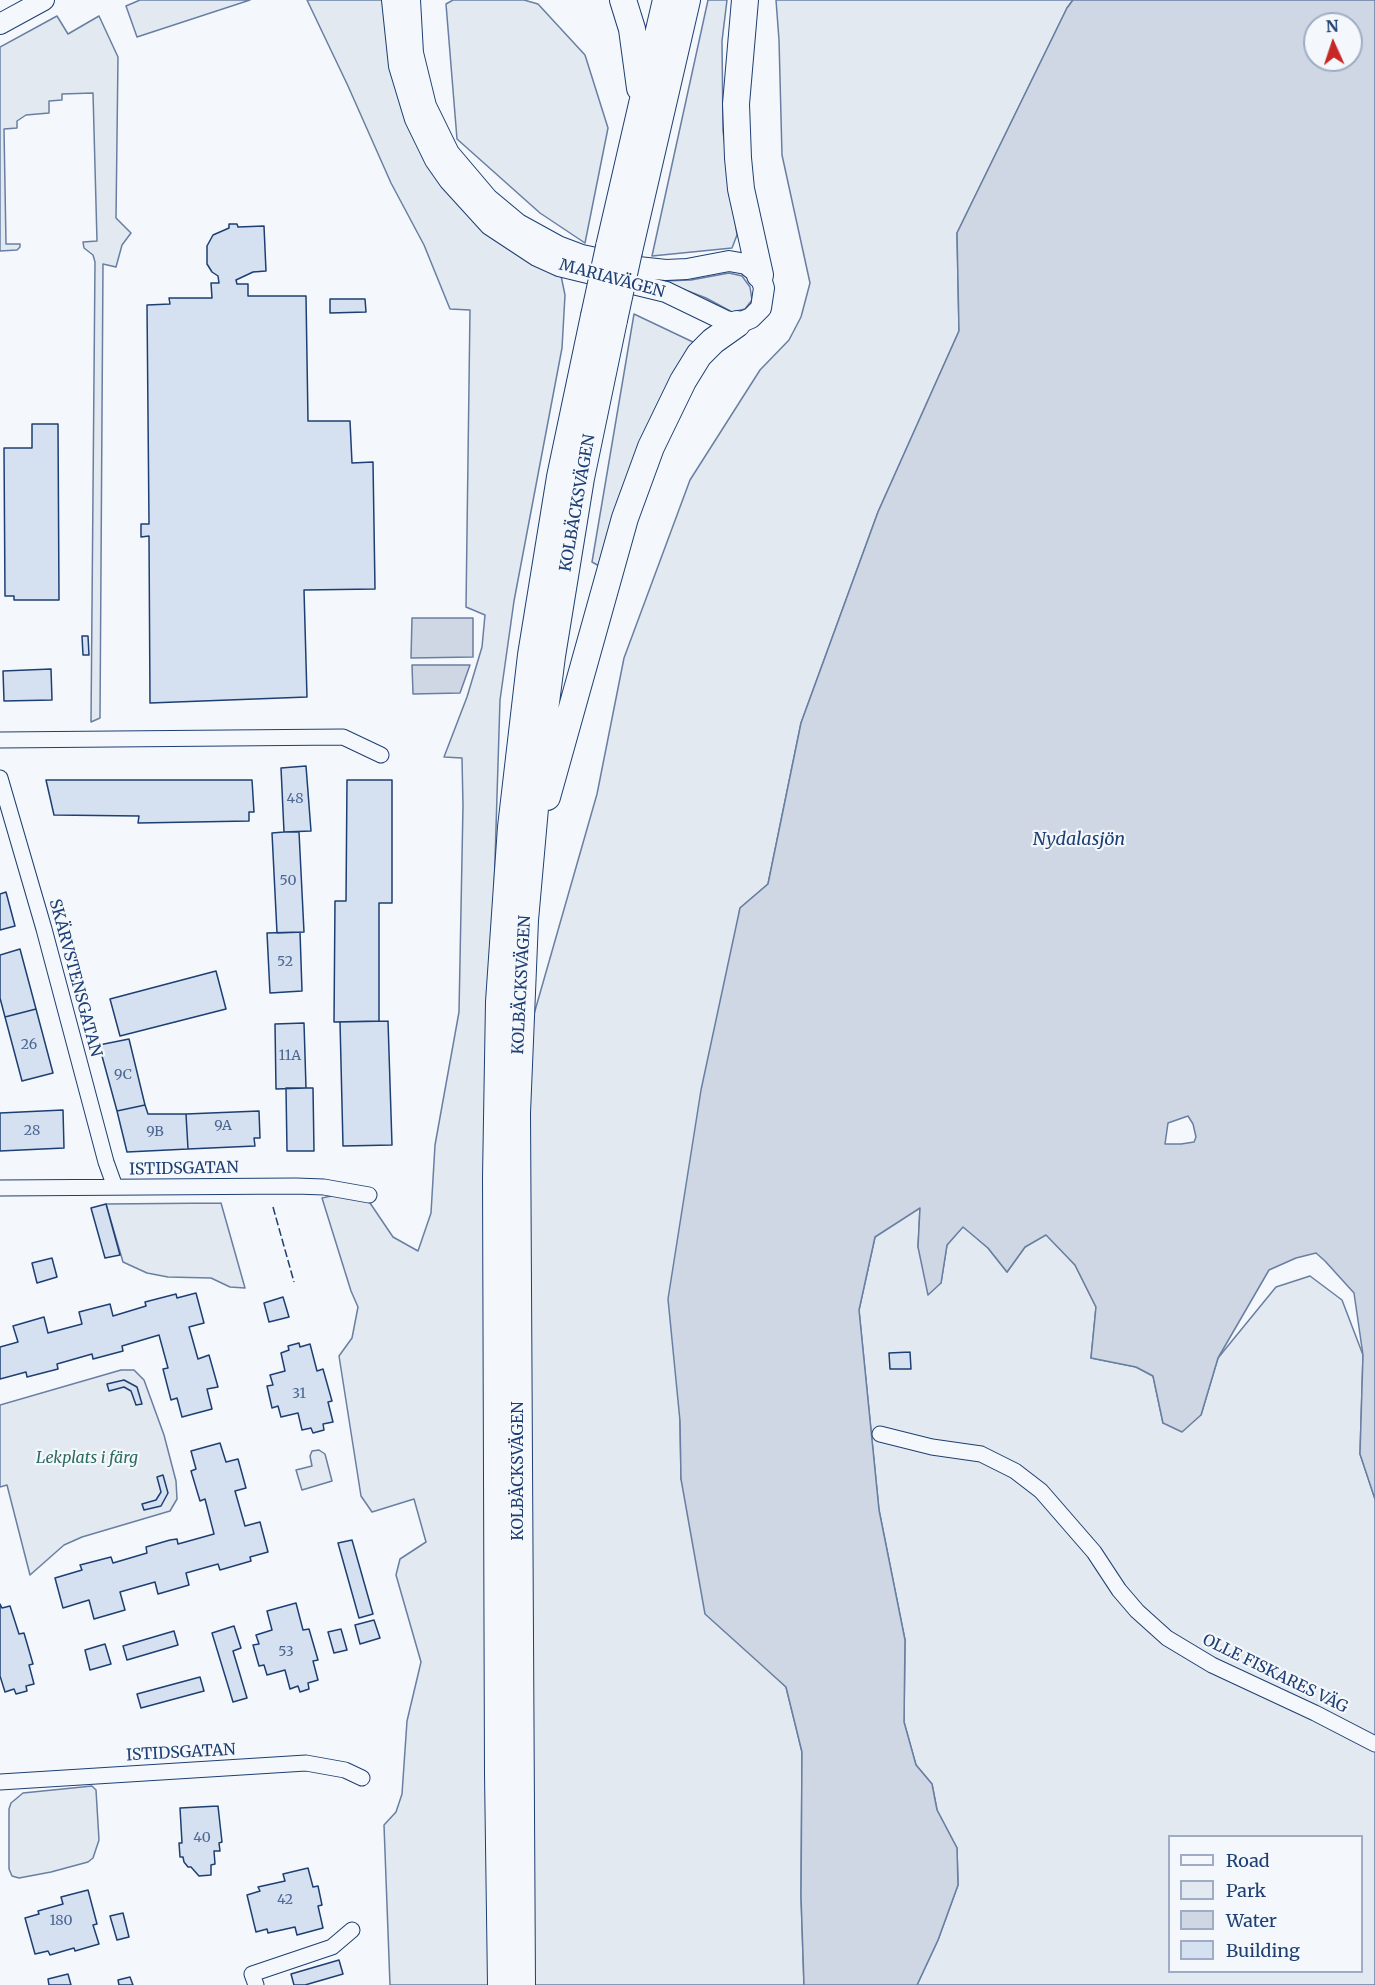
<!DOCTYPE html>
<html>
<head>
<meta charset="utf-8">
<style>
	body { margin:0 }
	#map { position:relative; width:1375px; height:1985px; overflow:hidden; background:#f4f7fb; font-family:Merriweather,serif }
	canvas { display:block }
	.legend { position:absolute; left:1168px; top:1835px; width:195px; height:138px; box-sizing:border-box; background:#f4f7fb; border:2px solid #9eadc5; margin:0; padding:8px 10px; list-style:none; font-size:18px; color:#1d3f73 }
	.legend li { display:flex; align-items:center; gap:12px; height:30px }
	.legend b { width:30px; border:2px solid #9eadc5 }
	.north { position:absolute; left:1303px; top:12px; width:60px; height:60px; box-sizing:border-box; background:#f4f7fb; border:2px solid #9eadc5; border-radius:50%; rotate:357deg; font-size:16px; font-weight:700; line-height:24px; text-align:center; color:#1d3f73 }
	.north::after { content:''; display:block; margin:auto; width:21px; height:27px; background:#c62828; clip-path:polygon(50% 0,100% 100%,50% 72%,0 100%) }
</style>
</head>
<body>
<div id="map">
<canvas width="1375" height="1985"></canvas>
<ul class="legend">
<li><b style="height:8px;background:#f4f7fb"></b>Road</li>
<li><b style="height:16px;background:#e3e9f0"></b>Park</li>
<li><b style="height:16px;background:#cfd7e4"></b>Water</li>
<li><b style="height:16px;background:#d5e0f0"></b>Building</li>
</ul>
<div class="north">N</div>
</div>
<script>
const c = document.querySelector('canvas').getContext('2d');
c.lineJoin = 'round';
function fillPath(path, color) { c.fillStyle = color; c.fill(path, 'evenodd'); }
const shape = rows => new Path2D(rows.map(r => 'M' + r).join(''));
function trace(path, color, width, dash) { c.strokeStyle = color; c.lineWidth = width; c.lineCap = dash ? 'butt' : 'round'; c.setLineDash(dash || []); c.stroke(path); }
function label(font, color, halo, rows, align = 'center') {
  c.font = font + ' Merriweather,serif'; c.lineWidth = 4.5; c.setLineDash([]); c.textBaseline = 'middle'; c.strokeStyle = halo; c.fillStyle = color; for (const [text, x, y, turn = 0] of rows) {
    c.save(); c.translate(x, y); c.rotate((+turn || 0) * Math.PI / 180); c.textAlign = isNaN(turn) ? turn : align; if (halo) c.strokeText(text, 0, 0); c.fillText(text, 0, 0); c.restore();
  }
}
const green = shape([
	[140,0,250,0,137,37,126,6,140,0],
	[307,0,392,0,407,98,559,266,565,295,562,348,514,601,500,700,488,1084,514,1084,597,794,624,658,690,480,760,370,789,340,801,317,810,283,782,155,779,40,776,0,1073,0,1067,8,957,233,959,331,878,512,801,723,768,884,740,908,734,946,680,1421,681,1479,764,1666,786,1687,802,1752,801,1896,804,1985,390,1985,384,1825,396,1812,402,1794,407,1721,421,1662,396,1575,400,1559,426,1542,414,1499,372,1512,361,1496,339,1356,352,1338,358,1307,351,1291,322,1198,340,1194,368,1200,393,1237,418,1251,431,1213,435,1145,459,1012,463,806,462,758,444,757,467,697,482,647,485,615,466,607,470,310,450,309,424,245,391,183,348,86,307,0],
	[453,0,524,0,538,4,585,55,608,128,585,243,540,213,457,139,446,4,453,0],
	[708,0,727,0,722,41,723,131,737,235,732,248,652,256,708,0],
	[57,16,68,34,99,16,118,57,116,218,131,233,122,245,116,267,103,264,100,718,91,722,95,262,93,255,84,248,83,242,97,241,93,93,62,94,62,100,49,101,49,113,26,115,17,121,17,128,4,129,6,244,20,244,20,247,17,250,0,251,0,47,57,16],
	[729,273,742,276,750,287,752,300,745,309,732,312,706,298,662,281,691,280,729,273],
	[634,314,695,343,601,567,592,562,634,314],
	[221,1203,245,1288,230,1287,211,1278,168,1277,147,1273,123,1262,106,1204,221,1203],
	[920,1207,918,1247,941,1283,947,1245,963,1226,988,1248,1007,1272,1025,1247,1046,1234,1075,1265,1096,1307,1091,1358,1136,1367,1153,1376,1163,1423,1201,1415,1218,1358,1276,1287,1310,1276,1342,1300,1363,1355,1360,1454,1375,1499,1375,1985,917,1985,938,1940,958,1885,957,1848,937,1810,932,1784,916,1765,904,1722,905,1640,879,1510,859,1310,875,1237,920,1207],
	[1170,1836,1362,1836,1362,1972,1170,1972,1170,1836],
	[121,1370,134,1370,144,1380,164,1435,176,1481,177,1499,170,1511,82,1537,64,1545,30,1575,7,1485,0,1487,0,1405,121,1370],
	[319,1450,325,1454,332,1481,302,1490,296,1470,312,1466,310,1456,312,1451,319,1450],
	[92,1786,96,1790,99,1840,93,1858,88,1862,51,1872,19,1878,12,1876,9,1869,9,1809,11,1803,23,1793,92,1786]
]);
const water = shape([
	[1073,0,1375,0,1375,1499,1360,1454,1363,1355,1354,1293,1325,1261,1316,1253,1296,1258,1269,1270,1218,1358,1201,1415,1182,1432,1163,1423,1153,1376,1136,1367,1091,1358,1096,1307,1075,1265,1046,1235,1025,1247,1007,1272,988,1248,963,1227,947,1245,941,1283,928,1295,918,1247,920,1208,875,1237,859,1310,879,1510,905,1640,904,1722,916,1765,932,1784,937,1810,957,1848,958,1885,938,1940,917,1985,804,1985,801,1896,802,1752,786,1687,705,1614,681,1479,680,1421,668,1299,701,1090,740,908,768,884,801,723,878,512,959,331,957,233,1067,8,1073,0],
	[1315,24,1351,24,1351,60,1315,60,1315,24],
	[1188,1116,1193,1124,1196,1137,1194,1142,1181,1144,1165,1144,1168,1123,1188,1116],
	[412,618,473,618,473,657,411,658,412,618],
	[412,665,470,665,460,693,413,694,412,665]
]);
const building = shape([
	[229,224,237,224,238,227,264,226,266,271,253,272,236,280,237,284,248,284,248,296,306,296,308,421,350,421,352,463,373,462,375,589,304,590,307,697,150,703,149,536,141,537,141,524,149,524,147,305,170,304,169,298,212,298,211,283,219,283,218,276,212,272,207,264,207,246,213,235,229,228,229,224],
	[330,299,365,299,366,312,330,313,330,299],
	[32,424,58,424,59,600,14,600,14,596,5,596,4,448,32,448,32,424],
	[82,636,88,636,89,655,83,655,82,636],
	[51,669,52,700,4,701,3,671,51,669],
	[306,766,311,831,284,832,281,768,306,766],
	[46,780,252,780,254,812,249,812,249,821,138,823,139,816,54,815,46,780],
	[347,780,392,780,392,903,379,903,379,1021,334,1022,335,901,346,901,347,780],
	[284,832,299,832,304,932,277,933,272,833,284,832],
	[6,892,15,926,0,930,0,894,6,892],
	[300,932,302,991,270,993,267,933,300,932],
	[20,949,36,1009,5,1017,0,998,0,955,20,949],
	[216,971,226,1009,120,1036,110,999,216,971],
	[36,1009,53,1073,22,1081,5,1017,36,1009],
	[388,1021,392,1145,343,1146,340,1022,388,1021],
	[304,1023,306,1088,276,1089,275,1024,304,1023],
	[129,1039,145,1105,117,1111,99,1045,129,1039],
	[286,1088,313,1088,314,1151,287,1151,286,1088],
	[145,1105,148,1114,186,1114,188,1149,127,1152,117,1111,145,1105],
	[63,1110,64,1148,0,1151,0,1113,63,1110],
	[259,1111,260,1138,254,1138,255,1146,188,1149,186,1114,259,1111],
	[106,1204,120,1255,105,1258,91,1208,106,1204],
	[52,1258,57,1277,37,1283,32,1263,52,1258],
	[196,1293,204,1323,189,1327,198,1359,209,1355,218,1387,207,1389,212,1409,182,1417,177,1398,171,1400,163,1369,168,1368,159,1335,122,1346,123,1351,93,1359,92,1354,57,1364,58,1369,27,1377,26,1372,0,1379,0,1347,18,1342,13,1326,44,1317,48,1333,82,1324,79,1312,110,1304,113,1316,146,1306,145,1302,176,1294,177,1298,196,1293],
	[283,1297,289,1317,269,1322,264,1303,283,1297],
	[299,1343,300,1347,310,1344,317,1371,323,1369,332,1401,328,1402,333,1422,323,1424,324,1430,313,1433,311,1428,302,1430,298,1413,281,1417,278,1406,272,1408,267,1386,273,1385,270,1375,285,1371,281,1353,289,1350,288,1346,299,1343],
	[910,1352,911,1369,890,1369,889,1353,910,1352],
	[124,1380,137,1387,142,1404,136,1405,131,1391,124,1387,109,1391,107,1384,124,1380],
	[220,1443,226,1462,238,1459,246,1488,235,1491,245,1526,260,1522,268,1552,250,1557,251,1561,220,1570,218,1564,186,1573,189,1585,158,1594,155,1582,120,1592,125,1610,94,1619,89,1600,63,1608,55,1578,82,1570,80,1565,111,1557,113,1563,147,1553,146,1547,170,1540,177,1539,178,1544,214,1534,205,1499,200,1501,191,1471,196,1469,191,1451,220,1443],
	[163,1475,168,1493,161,1506,144,1510,142,1504,156,1500,161,1492,157,1477,163,1475],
	[352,1540,373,1614,359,1618,338,1543,352,1540],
	[296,1603,303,1630,309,1629,318,1660,313,1661,318,1680,308,1683,309,1689,300,1692,298,1686,290,1689,285,1670,267,1675,264,1665,259,1666,253,1645,259,1644,256,1635,272,1630,267,1611,296,1603],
	[0,1604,2,1608,10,1606,19,1634,24,1633,33,1664,29,1665,34,1684,26,1686,27,1691,16,1694,14,1689,5,1692,0,1676,0,1604],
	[374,1620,380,1638,360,1644,355,1625,374,1620],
	[234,1626,241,1648,233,1651,247,1698,233,1702,212,1633,234,1626],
	[341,1629,347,1650,334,1653,328,1632,341,1629],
	[174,1631,178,1645,127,1660,123,1646,174,1631],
	[105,1644,111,1664,90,1670,85,1650,105,1644],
	[200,1677,204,1691,141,1708,137,1694,200,1677],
	[218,1806,222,1842,219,1843,220,1851,214,1851,215,1864,211,1865,211,1875,199,1876,191,1867,188,1867,184,1862,183,1857,180,1857,179,1843,182,1843,180,1808,218,1806],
	[308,1868,313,1887,318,1886,322,1905,318,1906,323,1928,297,1935,295,1927,268,1933,267,1929,256,1932,247,1895,260,1891,258,1887,285,1881,283,1874,308,1868],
	[88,1890,97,1924,93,1925,99,1944,75,1951,74,1948,50,1955,48,1951,35,1954,25,1918,39,1914,38,1911,63,1904,61,1897,88,1890],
	[123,1913,129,1937,117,1940,110,1916,123,1913],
	[339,1960,343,1974,305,1985,294,1985,291,1974,339,1960],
	[68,1974,71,1985,49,1985,48,1979,68,1974],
	[130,1977,133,1985,119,1985,118,1980,130,1977]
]);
const minor = shape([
	[0,740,343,737,381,755],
	[0,778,44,929,106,1162,115,1187],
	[0,1188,296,1186,324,1187,369,1195],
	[880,1434,932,1447,981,1454,1015,1471,1041,1491,1094,1552,1119,1590,1137,1611,1167,1638,1212,1665,1315,1713,1375,1744],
	[0,1782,306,1763,345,1770,362,1778],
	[256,1985,252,1974,332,1947,352,1930]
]);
const tertiary = shape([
	[392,0,399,66,415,119,435,160,449,180,490,225,537,256,559,266,666,292,726,321,737,324,751,318,761,308,764,288,760,275,746,264,729,261,687,269,666,270,638,267,582,255,558,246,518,224,488,199,449,153,426,106,413,53,410,0],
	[0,24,44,0]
]);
const trunk = shape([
	[623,0,632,29,640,88],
	[745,0,736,104,738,158,741,189,760,275],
	[609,247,666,0],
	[629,251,687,0],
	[547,797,625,518,651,447,683,381,699,355,713,341,737,324],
	[501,1985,498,1773,496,1177,499,1002,511,827,531,655,560,477,594,316],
	[522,1985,517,1113,525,920,541,741,552,656,581,478,614,320]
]);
const trunkBridge = shape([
	[594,316,609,247],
	[614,320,629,251]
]);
const fence = shape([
	[273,1207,294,1282]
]);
const numberNames = [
	["48",295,799],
	["50",288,881],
	["52",285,962],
	["26",29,1045],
	["11A",290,1056],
	["9C",123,1075],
	["9A",223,1126],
	["28",32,1131],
	["9B",155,1132],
	["31",299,1394],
	["53",286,1652],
	["40",202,1838],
	["42",285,1900],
	["180",61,1921]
];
const streetNames = [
	["MARIAVÄGEN",612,279,15],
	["KOLBÄCKSVÄGEN",578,503,-80],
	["SKÄRVSTENSGATAN",75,978,75],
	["KOLBÄCKSVÄGEN",522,985,-87],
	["ISTIDSGATAN",184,1169,-1],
	["KOLBÄCKSVÄGEN",518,1471,-90],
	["OLLE FISKARES VÄG",1275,1674,26],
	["ISTIDSGATAN",181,1753,-3]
];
const parkNames = [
	["Lekplats i färg",87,1458]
];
const waterNames = [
	["Nydalasjön",1079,840]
];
fillPath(green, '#e3e9f0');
trace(green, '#687fa3', 1.5);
fillPath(water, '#cfd7e4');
trace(water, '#687fa3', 1.5);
fillPath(building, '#d5e0f0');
trace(building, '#1d3f73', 1.5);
trace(minor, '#1d3f73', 17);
trace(tertiary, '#1d3f73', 22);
trace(trunk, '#1d3f73', 28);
trace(minor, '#f4f7fb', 15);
trace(tertiary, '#f4f7fb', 20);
trace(trunk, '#f4f7fb', 26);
trace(trunkBridge, '#1d3f73', 28, []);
trace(trunkBridge, '#f4f7fb', 26);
trace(fence, '#1d3f73', 1.5, [8, 3]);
label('14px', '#4b6792', null, numberNames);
label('16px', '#1d3f73', '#f4f7fb', streetNames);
label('italic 16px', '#2c6c60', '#f4f7fb', parkNames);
label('italic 18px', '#1d3f73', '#f4f7fb', waterNames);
</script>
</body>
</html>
